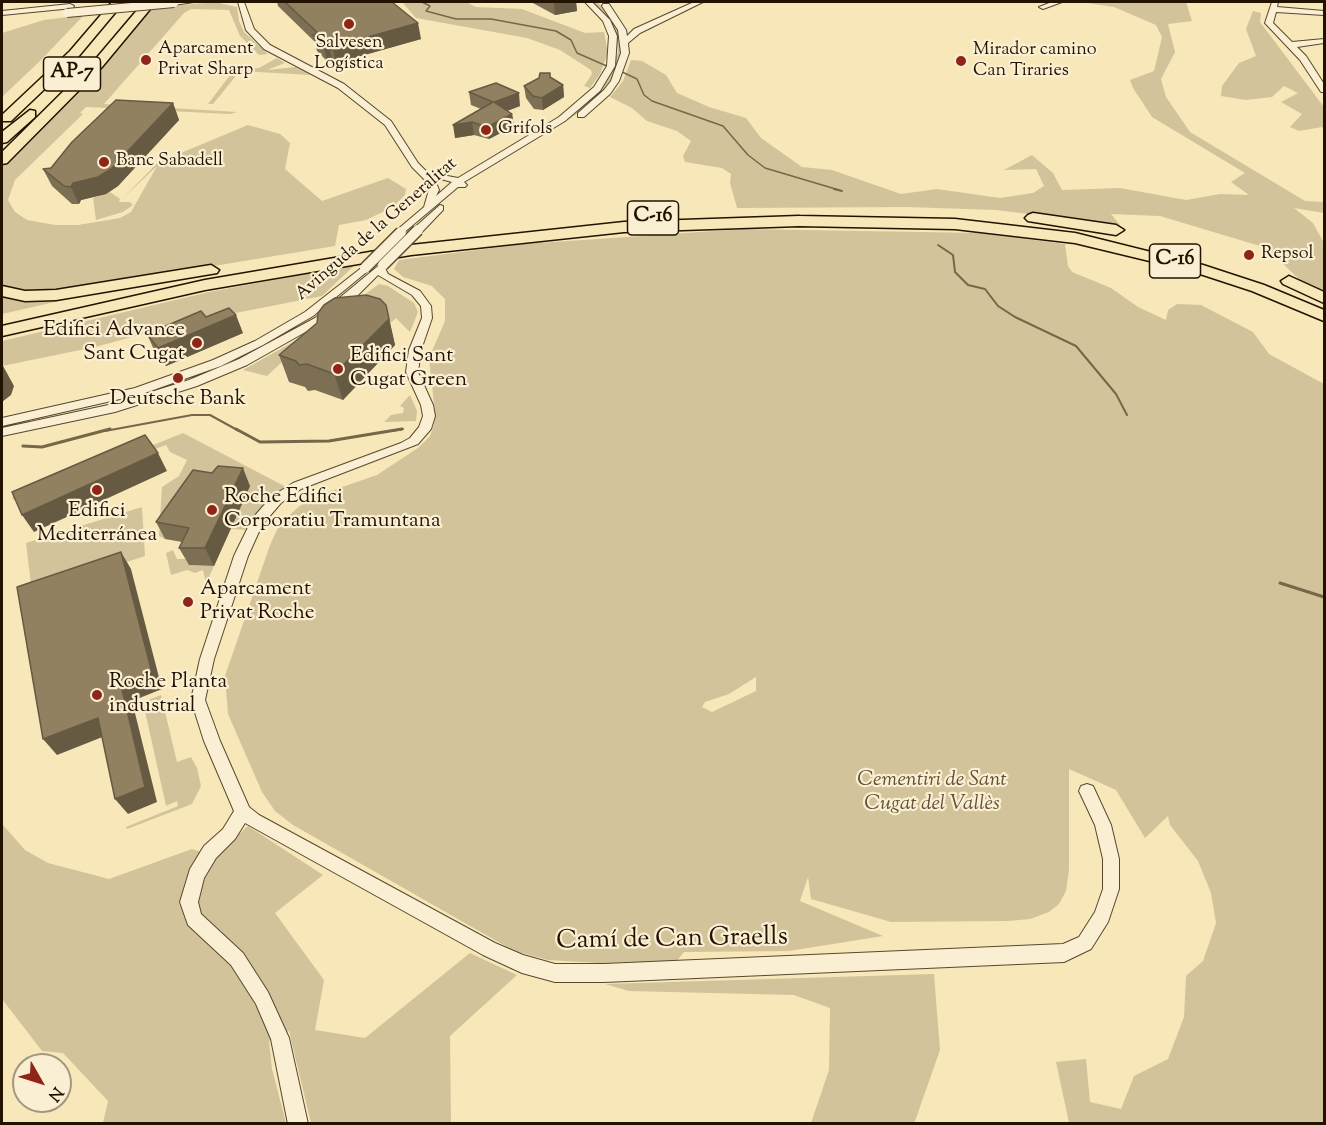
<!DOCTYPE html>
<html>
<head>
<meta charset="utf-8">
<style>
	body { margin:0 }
	#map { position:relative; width:1326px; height:1125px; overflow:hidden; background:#f7e7b9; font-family:"Sorts Mill Goudy",serif }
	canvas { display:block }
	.frame { position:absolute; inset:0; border:3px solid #221300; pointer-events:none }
	.north { position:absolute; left:12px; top:1053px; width:60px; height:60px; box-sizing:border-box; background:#faefd2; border:2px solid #a4977e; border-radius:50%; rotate:129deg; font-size:16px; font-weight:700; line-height:24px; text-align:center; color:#221300 }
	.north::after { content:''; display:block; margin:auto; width:21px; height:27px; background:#8f2418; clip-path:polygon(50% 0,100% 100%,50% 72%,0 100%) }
</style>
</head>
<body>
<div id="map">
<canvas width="1326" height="1125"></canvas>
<div class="frame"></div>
<div class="north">N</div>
</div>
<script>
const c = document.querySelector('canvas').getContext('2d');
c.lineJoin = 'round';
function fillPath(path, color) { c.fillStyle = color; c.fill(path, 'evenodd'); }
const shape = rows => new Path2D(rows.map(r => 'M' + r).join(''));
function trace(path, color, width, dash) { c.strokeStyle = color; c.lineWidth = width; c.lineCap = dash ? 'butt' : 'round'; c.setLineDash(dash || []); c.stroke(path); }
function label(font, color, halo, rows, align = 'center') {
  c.font = font + ' "Sorts Mill Goudy",serif'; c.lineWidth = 4.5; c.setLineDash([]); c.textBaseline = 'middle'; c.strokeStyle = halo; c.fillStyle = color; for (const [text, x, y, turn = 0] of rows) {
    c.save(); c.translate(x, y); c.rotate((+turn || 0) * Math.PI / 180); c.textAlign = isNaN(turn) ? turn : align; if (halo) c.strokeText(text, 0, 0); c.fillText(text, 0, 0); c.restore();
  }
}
const green = shape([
	[215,2,237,7,239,21,244,32,268,54,259,55,240,36,229,10,191,9,184,13,104,104,237,112,230,114,86,107,80,113,83,114,15,180,8,200,15,212,27,220,55,225,78,225,120,218,131,212,157,166,122,199,166,154,168,154,164,160,248,125,280,134,290,143,285,169,322,201,388,178,406,189,405,195,393,207,366,220,339,225,335,246,62,291,32,292,11,289,2,284,2,164,97,73,152,8],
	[402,2,467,2,475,7,522,9,585,33,604,32,608,53,600,74,590,88,584,86,592,74,591,70,560,50,527,38,416,18],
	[592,2,597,2,604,8,617,27,622,51,615,75,597,98,577,114,492,166,488,165,581,108,595,95,611,74,618,52,616,34,610,22],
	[1081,2,1186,2,1192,21,1168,24,1175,52,1161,79,1166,97,1190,132,1305,201,1324,202,1324,213,1294,208,1313,223,1324,243,1324,293,1301,281,1275,256,1260,246,1160,216,1111,214,1120,225,996,210,906,207,737,208,730,183,731,174,722,168,685,162,683,156,691,141,677,131,647,121,632,108,610,97,623,81,631,60,642,61,666,75,677,93,709,107,746,118,761,138,802,167,832,170,901,194,937,189,1000,198,1033,193,1044,186,1036,169,1004,170,1032,155,1053,173,1062,190,1120,188,1186,200,1220,194,1249,195,1231,182,1245,173,1152,117,1133,88,1130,80,1154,71,1162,37,1156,25,1114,7],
	[1253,11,1261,13,1260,22,1324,107,1324,129,1322,127,1299,131,1290,127,1302,114,1281,102,1298,93,1284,86,1272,97,1246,100,1221,96,1222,86,1239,63,1256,56,1246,29],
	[84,15,40,61,2,97,2,33,44,20],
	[277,58,285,63,267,70,295,67,311,75,240,71,213,104,208,104,234,70,259,68],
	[110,192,120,199,119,202,130,202,133,205,123,212,96,220,93,198],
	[744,229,979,233,1065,244,1068,266,1072,272,1111,288,1138,307,1166,320,1168,310,1177,304,1201,305,1253,332,1269,354,1324,384,1324,1123,1069,1123,1056,1062,1086,1059,1090,1102,1121,1109,1134,1076,1168,1059,1184,1017,1186,976,1203,961,1216,923,1211,893,1198,861,1170,825,1168,816,1145,838,1116,790,1069,769,1069,870,1066,891,1059,904,1049,912,1030,919,1009,921,891,922,811,899,808,877,800,901,883,936,789,951,684,952,676,962,598,963,548,960,514,951,293,825,275,811,262,792,228,714,225,676,270,545,280,523,301,505,325,493,377,475,418,448,430,436,434,425,435,413,429,358,445,321,445,299,432,286,403,277,394,269,399,260,524,244],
	[756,677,756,691,712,712,702,707,705,702,729,694],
	[355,265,322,296,180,324,95,347,2,366,2,341,209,292],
	[379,284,388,286,414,303,418,312,410,332,396,318,387,326,283,361,267,376,243,370,325,324],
	[90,294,2,314,2,295,41,301],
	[410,395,417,411,416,421,384,422,391,415,403,413,404,408,400,406],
	[183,433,288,488,248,530,230,529,165,539,159,536,162,487,179,476,187,460,170,452,166,445,16,500,12,499,15,493,111,462],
	[142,507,145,556,32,593,26,543],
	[173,550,177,559,191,559,189,565,214,566,206,584,203,570,195,573,187,570,171,575,166,553],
	[161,695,177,762,191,757,197,768,201,786,192,804,127,829,126,827,178,806,177,801,166,806,143,702],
	[2,824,25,850,48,863,109,879,192,849,215,856,248,826,323,875,275,913,324,980,315,1030,365,1038,470,953,517,975,450,1036,451,1123,311,1123,289,1031,269,1041,272,1069,286,1123,103,1123,108,1101,63,1053,42,1051,2,999],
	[934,974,940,1050,914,1124,811,1123,829,1070,830,1008,794,995,629,991,605,984]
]);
const streamFar2 = shape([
	[422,2,430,6,426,11,456,19,491,19,556,31,571,40,577,53,609,67],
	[620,71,637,79,644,95,652,101,723,126,748,155,765,168,839,190]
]);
const streamFar1 = shape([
	[834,189,842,191],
	[938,245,953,255,955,272,968,285,985,289,998,306,1015,317,1076,346,1116,394,1127,415],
	[105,431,192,415,210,415,239,431],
	[392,431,403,429]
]);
const stream = shape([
	[236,429,260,442,329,441,402,429],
	[23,446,42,447,110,429],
	[1280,583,1324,597]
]);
const minor = shape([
	[171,2,194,2,174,5,171,5,171,2],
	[238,2,244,2,254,29,270,45,344,84,391,121,418,163,435,180,439,190,436,196,452,182,437,178,437,174,458,178,559,117,594,87,607,66,609,36,603,21,585,2,592,2,610,20,617,36,615,66,600,91,565,121,464,182,467,185,465,187,458,187,401,235,396,232,397,230,424,207,429,190,426,181,412,167,385,125,338,88,264,49,246,30,238,2],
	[694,2,703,2,640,33,628,43,629,53,619,81,610,94,584,117,578,117,578,113,604,90,611,81,621,53,618,30,602,6,603,4,609,4,626,30,627,36,634,29,694,2],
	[1052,2,1062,2,1043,9,1039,7,1052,2],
	[1272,2,1278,2,1277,7,1324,11,1324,15,1276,12,1273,23,1292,42,1324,39,1324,43,1297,47,1306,56,1324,84,1324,92,1321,92,1300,60,1265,23,1272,2],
	[70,4,74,6,73,8,2,15,2,11,70,4],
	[440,205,443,206,443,210,422,232,414,232,414,228,440,205],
	[383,262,388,265,385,268,388,274,420,291,431,306,432,318,421,350,418,372,433,405,435,416,431,429,418,444,301,489,281,503,262,525,248,556,214,659,205,700,220,741,249,807,259,815,495,943,523,955,555,964,604,964,1063,944,1079,937,1095,912,1103,889,1103,859,1095,825,1079,791,1081,786,1087,784,1093,786,1111,825,1119,859,1119,889,1108,922,1091,949,1064,962,604,982,555,982,522,973,483,955,245,823,235,839,216,858,204,878,198,902,201,914,243,953,268,992,289,1038,308,1124,288,1124,271,1039,256,1004,231,965,188,925,180,902,190,869,204,846,223,829,234,811,204,741,191,700,200,659,234,556,252,519,271,497,293,483,401,443,410,438,419,427,423,416,421,405,406,372,409,350,422,318,421,306,412,295,378,275,357,296,323,322,247,365,197,386,115,412,2,436,2,428,113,404,189,380,239,359,315,318,383,262],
	[365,265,369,266,369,270,313,316,263,345,221,366,142,394,2,426,2,418,135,388,213,360,255,341,305,312,365,265]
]);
const highway = shape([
	[112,2,124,2,78,57,11,121,2,121,2,115,70,51,112,2],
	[144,2,156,2,102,67,7,163,2,164,2,152,94,61,144,2],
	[30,110,35,111,35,117,7,142,2,143,2,132,30,110],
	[1033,213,1116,225,1124,230,1116,235,1028,221,1025,218,1028,215,1033,213],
	[799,216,955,219,1075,233,1203,265,1264,285,1324,310,1324,321,1252,291,1191,271,1075,243,955,229,799,226,624,232,411,255,205,290,2,336,2,326,205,280,411,245,624,222,799,216],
	[211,265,219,270,217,273,56,300,25,301,2,296,2,286,25,291,56,290,211,265],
	[1289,276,1324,292,1324,303,1283,284,1281,281,1289,276]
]);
const minorBridgeFar1 = shape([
	[67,13,174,3]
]);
const minorBridge = shape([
	[383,265,418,230],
	[365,268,401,232]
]);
const wall = shape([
	[277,2,392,2,421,39,336,63,332,59,327,61,317,51,315,42,278,6],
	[531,2,576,2,577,11,555,15],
	[550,77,563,85,564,97,543,110,534,109,526,98,524,86],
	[469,92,520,106,507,111,512,114,514,126,489,139,474,135,455,138,481,109,471,105],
	[173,103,179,120,118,186,106,194,81,200,79,204,72,204,52,186,43,169,51,168],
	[386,305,395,345,343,400,315,390,308,391,305,387,289,382,279,355,317,323],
	[206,317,243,333,166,366,155,352,147,334],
	[250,486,214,566,189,565,179,548,182,542,165,539,156,522]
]);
const shadedWall = shape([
	[554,2,576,2,577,11,555,15],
	[418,23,421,39,336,63,332,47],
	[329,43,332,59,327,61,323,45],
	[563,85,564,97,543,110,542,98],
	[519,93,520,106,496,115,494,102],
	[173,103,179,120,118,186,106,194,81,200,79,204,71,187,73,183],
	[512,114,514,126,489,139,487,127],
	[472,122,474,135,455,138,453,125],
	[386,305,395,345,343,400,334,374],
	[236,315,243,333,166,366,158,348],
	[2,364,14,386,11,395,2,402],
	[158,453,167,471,34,532,22,515],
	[243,468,250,486,214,566,205,548],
	[121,552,131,569,162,689,132,701,157,802,128,814,115,799],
	[98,718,110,734,57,755,43,739]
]);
const building = shape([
	[285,2,392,2,418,23,332,47,329,43,323,45,313,35,318,33,285,2],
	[540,73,550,73,550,77,563,85,542,98,533,96,524,86,539,78,540,73],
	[496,83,519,93,494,102,512,114,487,127,472,122,453,125,493,102,469,92,496,83],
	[116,100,173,103,111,169,98,177,73,183,71,187,64,186,43,169,51,168,72,142,116,100],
	[366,295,380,299,386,305,389,319,334,374,307,364,299,365,296,361,279,355,317,323,318,313,324,305,335,298,366,295],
	[229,308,236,315,158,348,147,334,201,311,206,317,229,308],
	[145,435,158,453,22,515,12,492,145,435],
	[218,466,243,468,205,548,179,548,189,528,156,522,193,470,212,473,218,466],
	[121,552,152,673,121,685,145,787,115,799,98,718,43,739,17,587,121,552]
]);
const markers = [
	[349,24,6,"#8f2418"],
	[146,60,6,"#8f2418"],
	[961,61,6,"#8f2418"],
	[486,130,6,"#8f2418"],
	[104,162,6,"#8f2418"],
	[1249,255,6,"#8f2418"],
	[197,343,6,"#8f2418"],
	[338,369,6,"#8f2418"],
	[178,378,6,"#8f2418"],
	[97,490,6,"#8f2418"],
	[212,510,6,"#8f2418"],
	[188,602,6,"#8f2418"],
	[97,695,6,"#8f2418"]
];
const farPoinames = [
	["Salvesen",349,44,"center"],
	["Logística",349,65,"center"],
	["Aparcament",158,50],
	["Privat Sharp",158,71],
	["Mirador camino",973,51],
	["Can Tiraries",973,72],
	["Grifols",498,130],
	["Banc Sabadell",116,162],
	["Repsol",1261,255]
];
const farStreetnames = [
	["Avinguda de la Generalitat",377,230,-41]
];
const shields = [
	[72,74,57],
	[653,218,51],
	[1175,261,51]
];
const shieldNames = [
	["AP-7",72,74],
	["C-16",653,218],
	["C-16",1175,261]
];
const poiNames = [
	["Edifici Advance",185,331,"right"],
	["Sant Cugat",185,355,"right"],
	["Edifici Sant",350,357],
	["Cugat Green",350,381],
	["Deutsche Bank",178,400,"center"],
	["Roche Edifici",224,498],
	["Corporatiu Tramuntana",224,522],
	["Edifici",97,512,"center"],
	["Mediterránea",97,536,"center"],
	["Aparcament",200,590],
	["Privat Roche",200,614],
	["Roche Planta",109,683],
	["industrial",109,707]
];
const parkNames = [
	["Cementiri de Sant",932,781],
	["Cugat del Vallès",932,805]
];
const nearStreetnames = [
	["Camí de Can Graells",672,941,-1]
];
fillPath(green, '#d3c39a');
trace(streamFar2, '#776749', 1.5);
trace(streamFar1, '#776749', 2);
trace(stream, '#776749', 3);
trace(minor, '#57482e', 2);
trace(highway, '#221300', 3);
fillPath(minor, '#faefd2');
fillPath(highway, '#f7e7b9');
trace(minorBridgeFar1, '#57482e', 10, []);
trace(minorBridge, '#57482e', 13, []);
trace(minorBridgeFar1, '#faefd2', 8);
trace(minorBridge, '#faefd2', 10);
fillPath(wall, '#7d6f53');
fillPath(shadedWall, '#665a43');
fillPath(building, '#918160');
trace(building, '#665a43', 1.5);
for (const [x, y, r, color] of markers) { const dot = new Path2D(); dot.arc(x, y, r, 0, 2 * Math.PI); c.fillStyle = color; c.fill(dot); trace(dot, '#faefd2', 2); }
label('18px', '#221300', '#faefd2', farPoinames, 'left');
label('18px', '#221300', '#faefd2', farStreetnames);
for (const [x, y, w] of shields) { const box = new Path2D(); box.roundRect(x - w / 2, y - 17, w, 34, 4.5); c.fillStyle = '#faefd2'; c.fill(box); trace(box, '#221300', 1.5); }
label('bold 20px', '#221300', null, shieldNames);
label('21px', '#221300', '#faefd2', poiNames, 'left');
label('italic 21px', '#605136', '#faefd2', parkNames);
label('26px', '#221300', '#faefd2', nearStreetnames);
</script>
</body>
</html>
